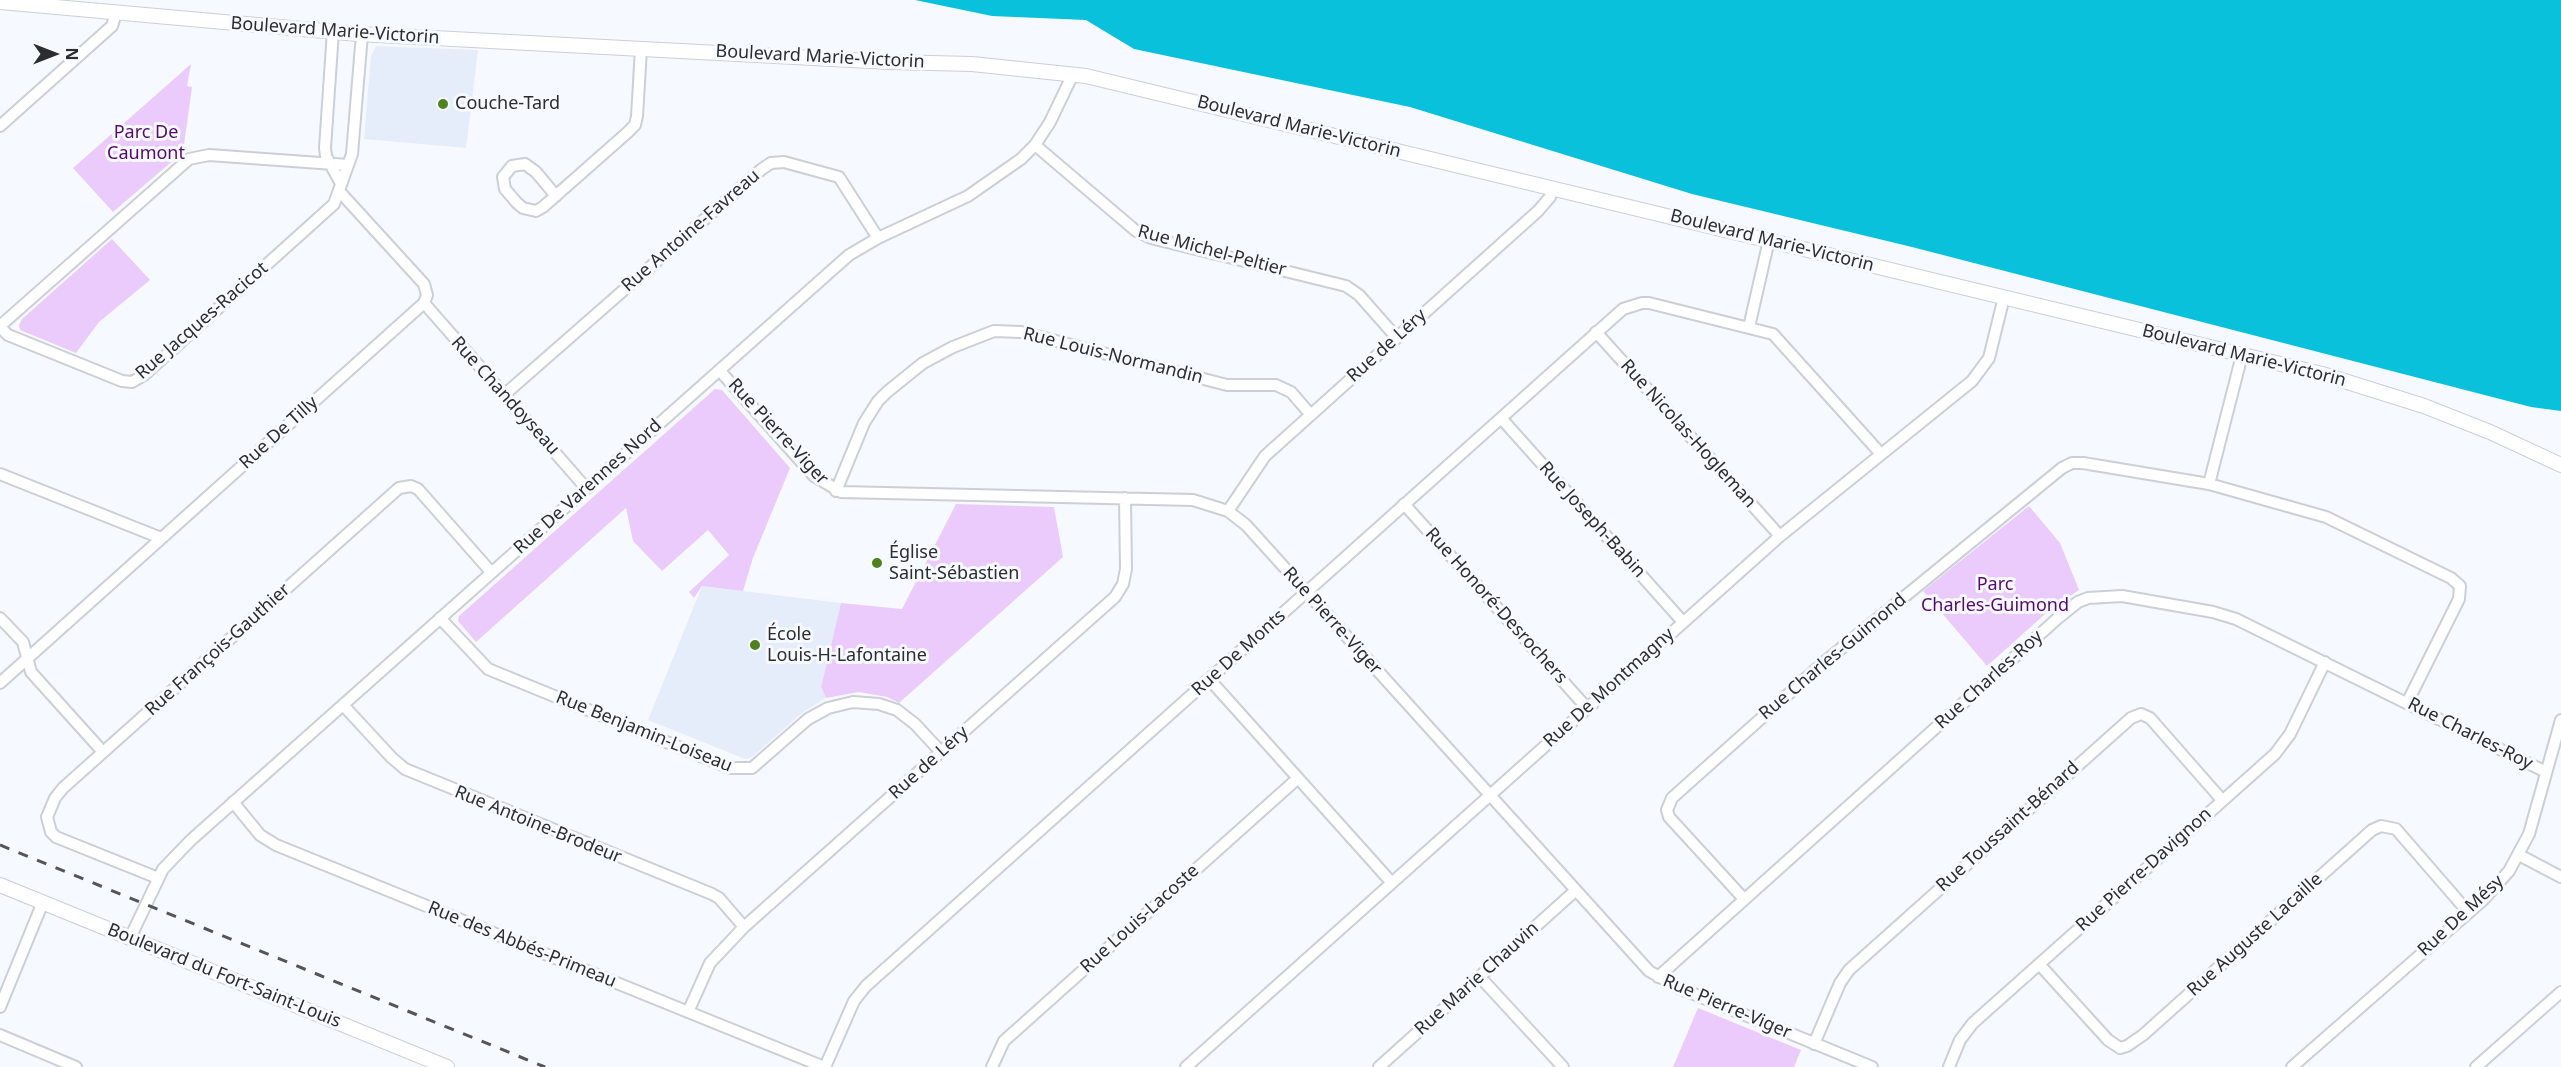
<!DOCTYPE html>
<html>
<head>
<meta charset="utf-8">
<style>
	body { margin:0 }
	#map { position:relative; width:2561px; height:1067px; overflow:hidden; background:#f6f9ff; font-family:"Noto Sans",sans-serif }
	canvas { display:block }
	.north { position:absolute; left:24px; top:24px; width:60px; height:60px; -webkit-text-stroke:4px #f6f9ff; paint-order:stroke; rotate:90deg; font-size:16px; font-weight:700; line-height:24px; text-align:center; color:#2c2d2f }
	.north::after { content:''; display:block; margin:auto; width:21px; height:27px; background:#2c2d2f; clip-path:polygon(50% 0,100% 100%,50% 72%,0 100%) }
</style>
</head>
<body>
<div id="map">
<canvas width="2561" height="1067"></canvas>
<div class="north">N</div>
</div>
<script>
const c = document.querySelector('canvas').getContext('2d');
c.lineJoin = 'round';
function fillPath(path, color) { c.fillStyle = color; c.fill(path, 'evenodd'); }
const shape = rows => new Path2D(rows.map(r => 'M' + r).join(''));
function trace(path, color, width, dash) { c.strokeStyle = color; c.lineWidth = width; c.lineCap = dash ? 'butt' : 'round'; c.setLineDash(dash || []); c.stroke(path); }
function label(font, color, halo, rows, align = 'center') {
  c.font = font + ' "Noto Sans",sans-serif'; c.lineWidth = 6; c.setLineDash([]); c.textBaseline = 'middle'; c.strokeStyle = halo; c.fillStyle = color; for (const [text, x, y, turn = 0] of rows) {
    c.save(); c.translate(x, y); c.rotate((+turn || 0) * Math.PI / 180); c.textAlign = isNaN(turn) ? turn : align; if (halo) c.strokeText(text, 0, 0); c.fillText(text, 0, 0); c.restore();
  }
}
const built = shape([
	[376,46,478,50,466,148,364,139,371,56],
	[702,586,841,603,821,687,826,698,802,713,751,758,745,759,648,720]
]);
const green = shape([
	[191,64,187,86,192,87,183,152,113,212,73,168],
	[112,239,150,280,99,322,76,353,20,330,19,325,22,319],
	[715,389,722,390,790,468,753,558,743,591,702,586,694,598,689,592,729,555,708,530,662,571,633,541,626,508,476,642,458,621,459,616],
	[956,504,1054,507,1063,557,899,703,887,697,859,692,826,698,821,687,841,603,902,609],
	[2029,506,2060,543,2079,590,2053,607,1987,666,1923,591],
	[1698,1008,1801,1050,1794,1067,1673,1067]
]);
const water = shape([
	[915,0,2561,0,2561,411,2531,407,1912,247,1692,194,1410,107,1134,49,1086,20,992,16]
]);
const minor = shape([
	[333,31,325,148,326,156,340,182],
	[0,126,112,26,116,13],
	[1035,145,1136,231,1151,238,1346,286,1359,295,1397,338],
	[556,196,536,172,525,164,512,166,503,177,505,189,517,203,523,208,536,211,543,207,628,132,635,125,637,116,641,49],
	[424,303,586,488],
	[0,326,189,159,209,155,348,165],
	[0,327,8,335,122,381,132,382,144,375,334,204,352,154,362,34],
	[1749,327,1769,240],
	[1596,332,1780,536],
	[720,371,814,476,841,492,1193,500,1228,511,1246,525,1649,971,1679,988,1872,1067],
	[504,395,762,169,771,163,784,162,839,177,878,238],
	[1501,418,1683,622],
	[0,474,161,538],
	[2209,484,2242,355],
	[836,491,864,423,878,401,887,392,923,363,953,347,994,331,1021,332,1227,385,1276,385,1291,392,1311,415],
	[1404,504,1587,708],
	[1228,511,1265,456,1538,211,1550,197,1553,188],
	[0,618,23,642,31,672,103,752],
	[440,618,488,669,730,768,752,768,808,719,828,708,853,702,879,704,897,710,915,724,941,752],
	[1210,680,1392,883],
	[0,683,424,303,427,295,424,284,340,192],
	[343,705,392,758,405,769,712,894,719,898,744,927],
	[233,802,260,835,276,845,824,1067],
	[2519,855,2561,877],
	[158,878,56,837,51,832,47,817,55,798,63,788,399,488,411,486,418,489,491,572],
	[1744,899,1669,817,1667,810,1672,798,1822,664,2062,468,2072,463,2083,463,2209,484,2326,517,2451,578,2460,586,2459,599,2407,703],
	[130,938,163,869,191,840,849,255,878,238,968,196,1021,159,1035,145,1050,122,1073,74],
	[2039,964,2108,1040,2120,1048,2127,1046,2143,1035,2372,830,2381,826,2396,829,2468,912],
	[1480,977,1563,1067],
	[1658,977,2058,618,2078,602,2088,598,2122,596,2213,612,2236,619,2546,772],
	[0,1007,43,902],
	[688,1012,710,963,744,927,1115,597,1123,584,1126,569,1125,498],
	[0,1035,76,1067],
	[1814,1044,1840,983,1849,970,2131,718,2141,714,2150,718,2222,800],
	[825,1067,854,1001,866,986,1623,309,1642,303,1649,303,1773,334,1881,454],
	[992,1067,1004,1041,1297,779],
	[1186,1067,1780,536,1972,381,1989,358,2004,297],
	[1379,1067,1575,891],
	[1949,1067,1960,1040,1973,1023,2275,754,2290,734,2325,662],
	[2292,1067,2483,900,2509,871,2529,834,2561,720],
	[2476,1067,2561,992]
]);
const tertiary = shape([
	[0,2,358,34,889,62,972,64,1086,76,2322,374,2424,406,2490,432,2561,465],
	[0,885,447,1067]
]);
const rail = shape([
	[0,845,545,1067]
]);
const markers = [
	[443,104,6,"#4e831b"],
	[877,563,6,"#4e831b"],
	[755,645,6,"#4e831b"]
];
const streetNames = [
	["Boulevard Marie-Victorin",335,31,4],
	["Boulevard Marie-Victorin",820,57,3],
	["Boulevard Marie-Victorin",1299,127,14],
	["Rue Antoine-Favreau",691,231,-41],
	["Boulevard Marie-Victorin",1772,241,14],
	["Rue Michel-Peltier",1212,251,15],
	["Rue Jacques-Racicot",202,321,-41],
	["Rue de Léry",1387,346,-42],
	["Rue Louis-Normandin",1113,356,14],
	["Boulevard Marie-Victorin",2244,356,14],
	["Rue Chandoyseau",505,396,48],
	["Rue Pierre-Viger",778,432,47],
	["Rue De Tilly",279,433,-42],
	["Rue Nicolas-Hogleman",1688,434,48],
	["Rue De Varennes Nord",588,487,-42],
	["Rue Joseph-Babin",1592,520,48],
	["Rue Honoré-Desrochers",1496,606,48],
	["Rue Pierre-Viger",1332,621,48],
	["Rue François-Gauthier",218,650,-42],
	["Rue De Monts",1239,653,-42],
	["Rue Charles-Guimond",1833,657,-40],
	["Rue Charles-Roy",1989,680,-42],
	["Rue De Montmagny",1609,688,-42],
	["Rue Benjamin-Loiseau",644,732,22],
	["Rue Charles-Roy",2470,734,27],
	["Rue de Léry",929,763,-42],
	["Rue Antoine-Brodeur",538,825,22],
	["Rue Toussaint-Bénard",2008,827,-42],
	["Rue Pierre-Davignon",2144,870,-42],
	["Rue De Mésy",2461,916,-43],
	["Rue Louis-Lacoste",1140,919,-42],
	["Rue Auguste Lacaille",2255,935,-42],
	["Rue des Abbés-Primeau",522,945,22],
	["Boulevard du Fort-Saint-Louis",224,976,22],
	["Rue Marie Chauvin",1477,979,-42],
	["Rue Pierre-Viger",1727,1007,23]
];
const poiNames = [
	["Couche-Tard",455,104],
	["Église",889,553],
	["Saint-Sébastien",889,574],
	["École",767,635],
	["Louis-H-Lafontaine",767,656]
];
const parkNames = [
	["Parc De",146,133],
	["Caumont",146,154],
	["Parc",1995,585],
	["Charles-Guimond",1995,606]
];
fillPath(built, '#e6edfa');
fillPath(green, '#ebcbfb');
fillPath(water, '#09c1da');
trace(minor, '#cccfd5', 14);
trace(tertiary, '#cccfd5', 16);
trace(minor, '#fff', 10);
trace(tertiary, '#fff', 14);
trace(rail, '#545558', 3, [10, 10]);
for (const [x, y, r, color] of markers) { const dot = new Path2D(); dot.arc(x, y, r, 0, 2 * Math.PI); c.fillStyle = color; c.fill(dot); trace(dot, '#f6f9ff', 2); }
label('18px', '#2c2d2f', '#f6f9ff', streetNames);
label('18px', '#2c2d2f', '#f6f9ff', poiNames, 'left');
label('18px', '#550a6f', '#f6f9ff', parkNames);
</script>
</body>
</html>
